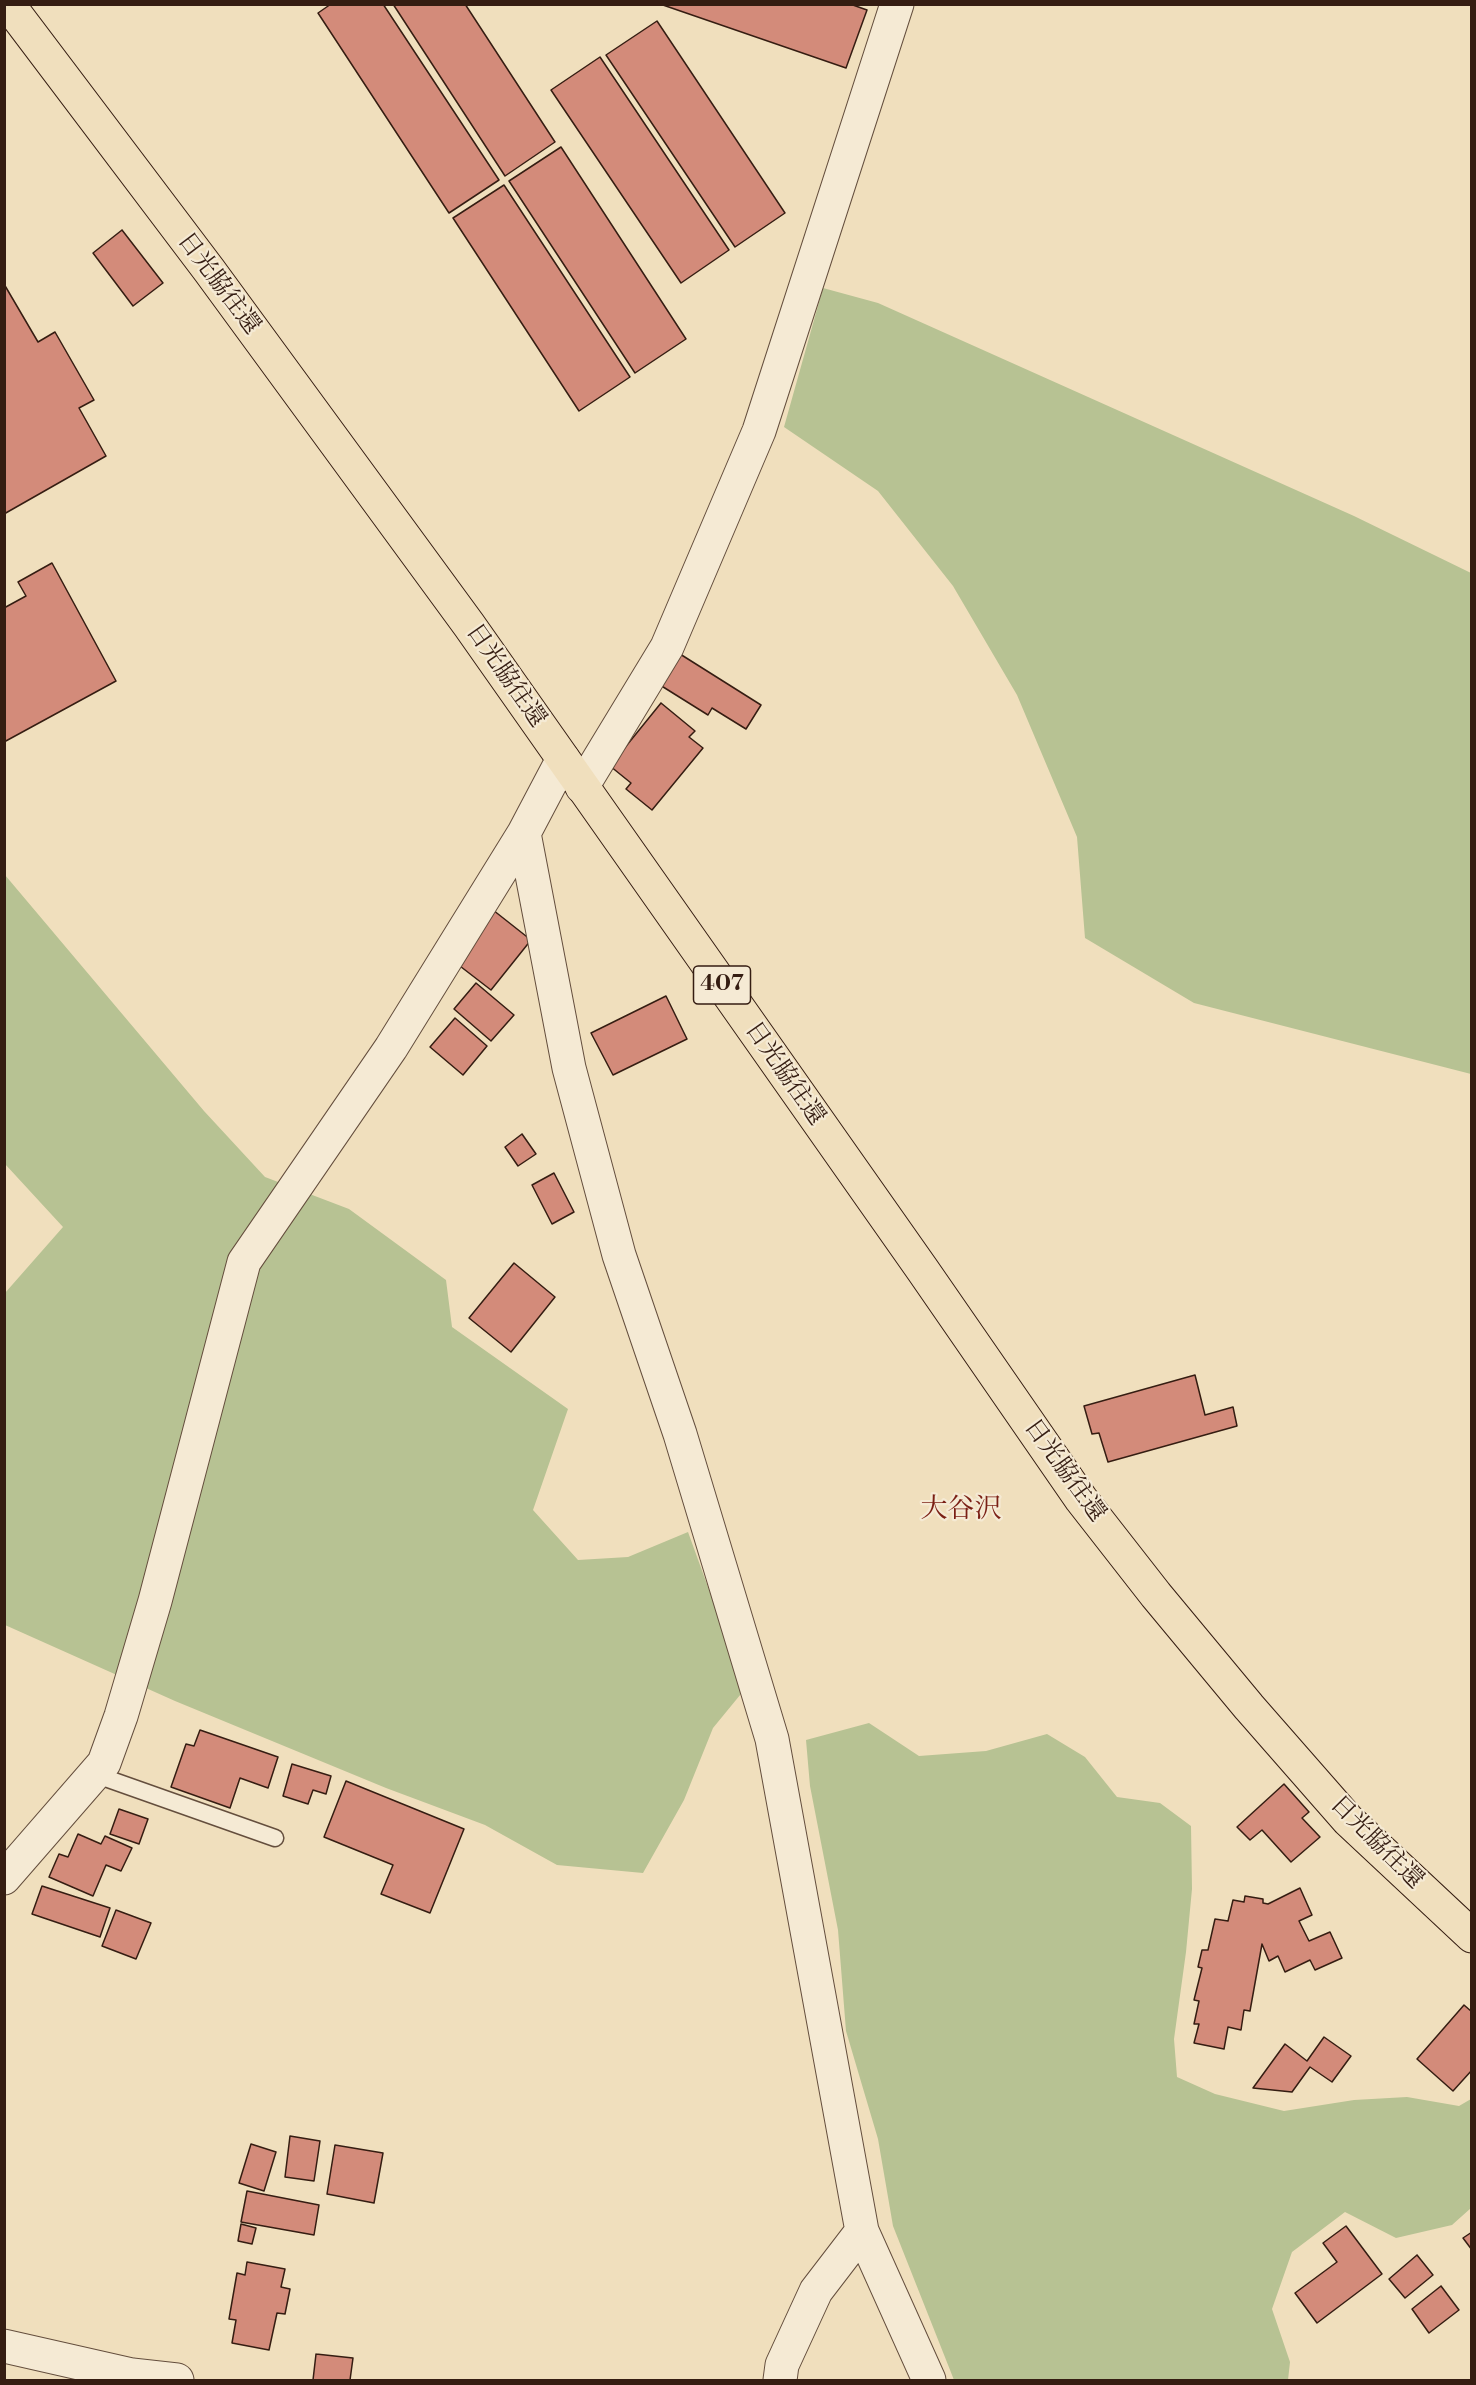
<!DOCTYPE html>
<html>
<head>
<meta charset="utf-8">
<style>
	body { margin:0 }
	#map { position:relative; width:1476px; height:2385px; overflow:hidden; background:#f0dfbd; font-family:"Libre Bodoni",serif }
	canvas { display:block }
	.frame { position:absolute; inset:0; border:6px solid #351d12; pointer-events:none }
</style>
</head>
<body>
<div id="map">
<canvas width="1476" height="2385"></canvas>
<div class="frame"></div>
</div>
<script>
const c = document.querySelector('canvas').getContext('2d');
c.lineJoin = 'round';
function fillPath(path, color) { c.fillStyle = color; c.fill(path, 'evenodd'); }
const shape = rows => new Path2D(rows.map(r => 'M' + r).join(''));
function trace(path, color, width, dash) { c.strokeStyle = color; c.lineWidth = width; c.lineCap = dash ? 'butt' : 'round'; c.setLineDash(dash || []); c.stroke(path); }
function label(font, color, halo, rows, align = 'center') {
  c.font = font + ' "Libre Bodoni","Noto Serif JP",serif'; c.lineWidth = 4.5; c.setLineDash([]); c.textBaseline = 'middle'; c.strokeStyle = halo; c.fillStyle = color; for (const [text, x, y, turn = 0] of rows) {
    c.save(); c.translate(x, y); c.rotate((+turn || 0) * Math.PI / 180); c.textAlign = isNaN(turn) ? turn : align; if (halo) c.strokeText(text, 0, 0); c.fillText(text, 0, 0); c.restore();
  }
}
const green = shape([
	[823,288,878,303,1354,516,1471,573,1471,1074,1194,1003,1085,938,1077,837,1017,695,953,586,878,491,784,427],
	[5,875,204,1111,265,1177,349,1209,446,1280,452,1327,568,1409,533,1510,578,1560,628,1557,688,1532,745,1689,713,1728,684,1800,643,1873,557,1865,485,1825,386,1788,175,1701,5,1625,5,1293,63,1227,5,1164],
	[869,1723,919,1756,986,1751,1047,1734,1085,1757,1117,1797,1160,1803,1191,1826,1192,1889,1186,1952,1174,2039,1177,2077,1215,2094,1284,2111,1354,2100,1407,2097,1459,2106,1471,2099,1471,2208,1452,2225,1396,2238,1345,2212,1292,2252,1272,2309,1290,2362,1288,2380,954,2380,893,2226,878,2139,846,2031,838,1930,810,1786,806,1740]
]);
const building = shape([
	[331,4,383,4,499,180,449,213,318,13,331,4],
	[393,4,465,4,555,142,505,176,393,4],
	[660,4,850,4,867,10,846,68,660,4],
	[657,21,785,213,735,247,606,55,657,21],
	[600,57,729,250,681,283,551,90,600,57],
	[561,147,686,339,635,373,509,181,561,147],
	[504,185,630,377,579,411,453,218,504,185],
	[122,230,163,283,133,306,93,253,122,230],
	[4,284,38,342,55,332,94,400,79,408,106,456,4,514,4,284],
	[52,563,116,681,4,742,4,608,26,596,18,582,52,563],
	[680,654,761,705,746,729,712,708,708,715,660,685,680,654],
	[661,703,695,731,689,737,703,748,652,810,626,789,631,783,610,766,661,703],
	[493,910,531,940,491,990,456,963,493,910],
	[476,983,514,1015,491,1041,454,1009,476,983],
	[666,996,687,1039,613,1075,591,1033,666,996],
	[455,1018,487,1046,463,1075,430,1047,455,1018],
	[522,1134,536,1154,518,1166,505,1147,522,1134],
	[554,1173,574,1212,552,1224,532,1185,554,1173],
	[514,1263,555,1297,511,1352,469,1318,514,1263],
	[1195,1375,1205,1415,1233,1407,1237,1426,1108,1462,1099,1433,1092,1434,1084,1406,1195,1375],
	[200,1730,278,1757,268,1788,240,1778,230,1808,171,1787,186,1744,194,1746,200,1730],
	[292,1764,331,1776,326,1794,313,1790,308,1804,283,1796,292,1764],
	[346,1781,464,1829,430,1913,381,1894,393,1865,324,1837,346,1781],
	[1284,1784,1309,1812,1302,1818,1320,1837,1291,1862,1262,1830,1250,1840,1237,1827,1284,1784],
	[119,1809,148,1819,139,1844,110,1834,119,1809],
	[78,1834,101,1844,105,1836,132,1848,121,1871,106,1865,93,1896,49,1877,59,1854,68,1857,78,1834],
	[42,1886,110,1908,100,1937,32,1914,42,1886],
	[1300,1888,1312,1915,1299,1921,1309,1941,1330,1932,1342,1958,1315,1970,1310,1960,1285,1972,1278,1956,1269,1961,1262,1944,1250,2011,1244,2010,1241,2030,1228,2027,1224,2049,1194,2043,1199,2024,1194,2024,1199,2001,1194,2000,1202,1968,1198,1967,1202,1950,1208,1950,1215,1919,1228,1921,1233,1900,1244,1902,1245,1896,1263,1899,1263,1903,1268,1904,1300,1888],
	[116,1910,151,1923,136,1959,102,1946,116,1910],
	[1464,2005,1472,2012,1472,2070,1453,2091,1417,2059,1464,2005],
	[1324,2037,1351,2056,1332,2082,1310,2067,1292,2092,1253,2088,1285,2044,1307,2061,1324,2037],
	[290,2136,320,2141,314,2181,285,2177,290,2136],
	[251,2144,276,2152,264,2191,239,2183,251,2144],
	[335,2145,383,2153,374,2203,327,2194,335,2145],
	[247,2191,319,2205,314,2235,241,2222,247,2191],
	[241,2224,256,2228,252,2244,238,2241,241,2224],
	[1346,2226,1382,2274,1317,2323,1295,2293,1337,2262,1323,2243,1346,2226],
	[1472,2232,1472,2250,1463,2238,1472,2232],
	[1417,2255,1433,2275,1405,2298,1389,2279,1417,2255],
	[247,2262,285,2269,281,2287,290,2289,285,2314,277,2313,269,2350,232,2343,236,2320,229,2319,237,2273,245,2275,247,2262],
	[1441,2286,1459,2310,1429,2333,1412,2309,1441,2286],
	[316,2354,353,2358,350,2380,313,2380,316,2354]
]);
const service = shape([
	[94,1774,275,1838]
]);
const minor = shape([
	[582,787,667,647,759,431,897,4],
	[524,833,569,1068,619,1255,680,1434,772,1739,862,2231,929,2380],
	[4,1878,104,1763,121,1716,155,1601,244,1262,391,1048,524,833,563,759],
	[4,2346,132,2375,177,2380],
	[780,2380,782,2365,816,2291,862,2231]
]);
const trunk = shape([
	[8,4,209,270,469,625,922,1269,1081,1499,1156,1595,1249,1707,1348,1820,1472,1936]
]);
const shields = [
	[722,985,57]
];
const shieldNames = [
	["407",722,985]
];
const streetNames = [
	["日光脇往還",218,284,53],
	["日光脇往還",505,676,55],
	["日光脇往還",784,1074,55],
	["日光脇往還",1064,1471,54],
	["日光脇往還",1376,1843,45]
];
const quarterNames = [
	["大谷沢",961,1511]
];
fillPath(green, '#b7c293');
fillPath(building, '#d38b7a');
trace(building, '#351d12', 1.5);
trace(service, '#644e3d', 19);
trace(minor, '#644e3d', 35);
trace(trunk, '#351d12', 35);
trace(service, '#f5ead4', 16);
trace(minor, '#f5ead4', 33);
trace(trunk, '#f0dfbd', 33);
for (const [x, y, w] of shields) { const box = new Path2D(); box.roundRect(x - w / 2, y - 19, w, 38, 4.5); c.fillStyle = '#f5ead4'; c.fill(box); trace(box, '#351d12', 1.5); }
label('bold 22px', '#351d12', null, shieldNames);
label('24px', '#351d12', '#f5ead4', streetNames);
label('27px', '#7a1f14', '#f5ead4', quarterNames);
</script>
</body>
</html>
